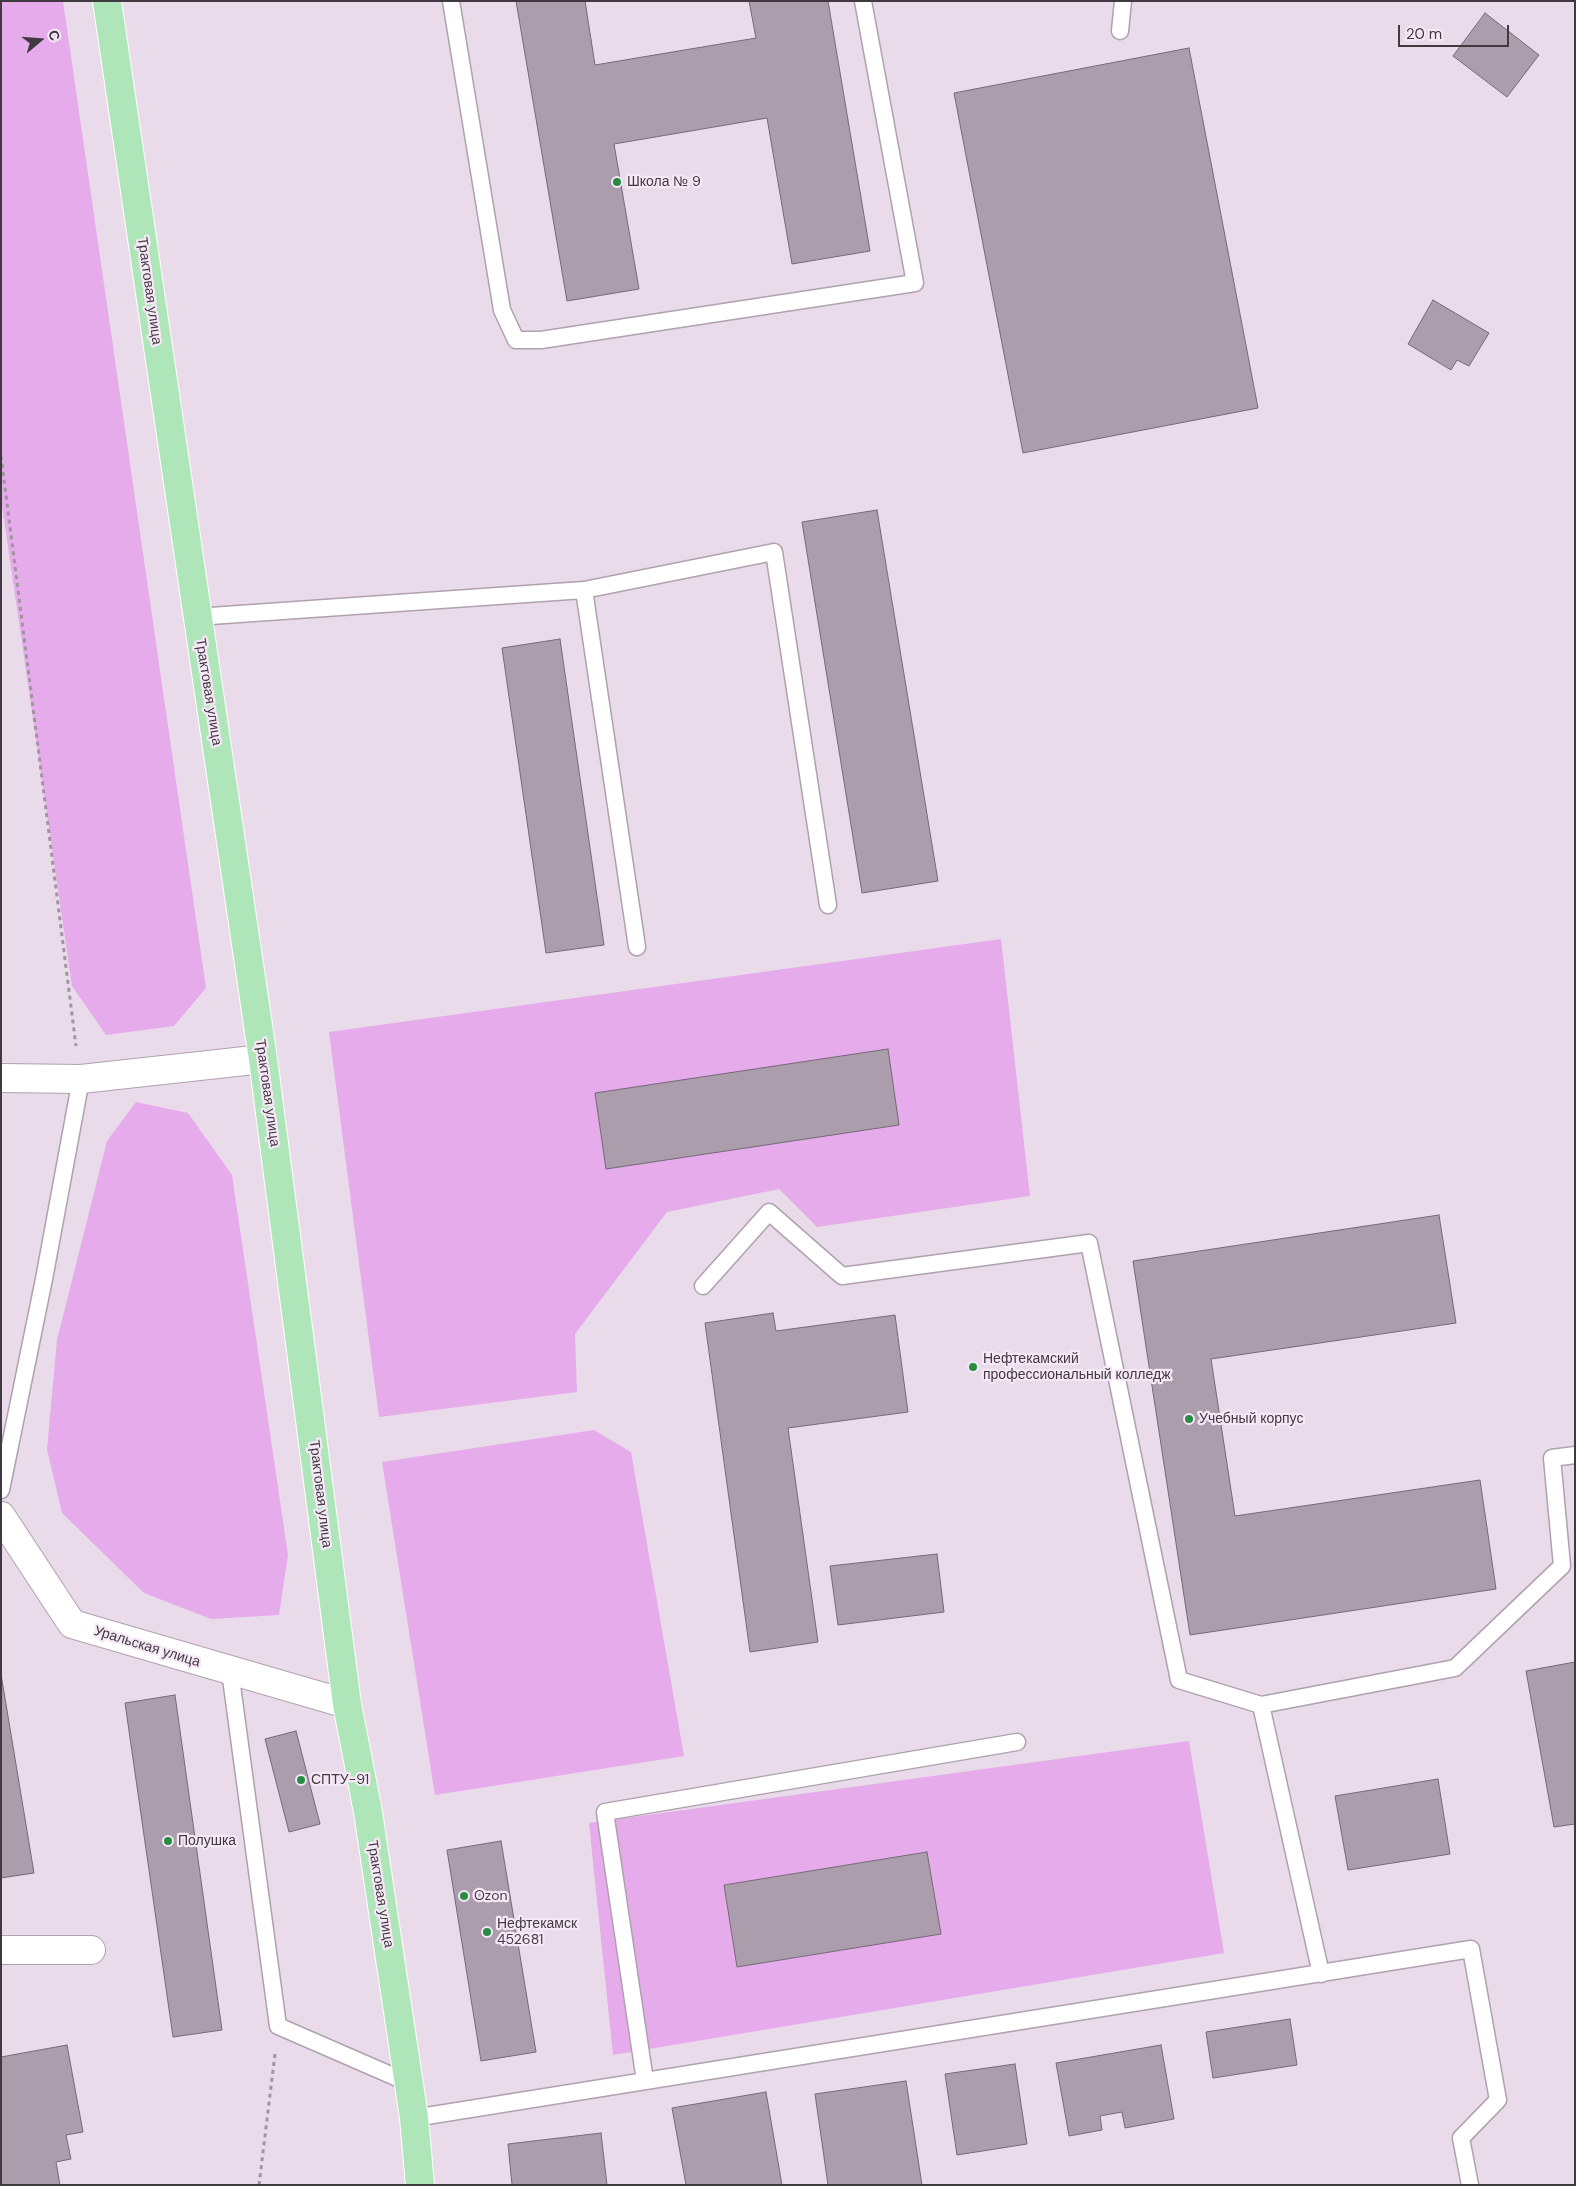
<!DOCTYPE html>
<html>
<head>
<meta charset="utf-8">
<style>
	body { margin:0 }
	#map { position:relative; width:1576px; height:2186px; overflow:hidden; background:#eadbeb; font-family:"DM Sans",sans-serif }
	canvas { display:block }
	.frame { position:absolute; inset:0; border:2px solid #403a40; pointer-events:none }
	.north { position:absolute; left:15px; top:15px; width:50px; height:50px; -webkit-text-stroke:4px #f7e8f8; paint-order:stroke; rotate:72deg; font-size:14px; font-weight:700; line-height:20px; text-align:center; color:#403a40 }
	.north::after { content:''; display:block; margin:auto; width:18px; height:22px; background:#403a40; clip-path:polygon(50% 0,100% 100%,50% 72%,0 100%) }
	.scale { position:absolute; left:1398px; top:25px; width:111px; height:22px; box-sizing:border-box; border:2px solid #403a40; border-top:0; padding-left:6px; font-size:15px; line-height:18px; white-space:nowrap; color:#403a40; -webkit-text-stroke:4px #f7e8f8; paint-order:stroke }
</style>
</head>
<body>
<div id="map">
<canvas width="1576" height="2186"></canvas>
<div class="frame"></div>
<div class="north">С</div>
<div class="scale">20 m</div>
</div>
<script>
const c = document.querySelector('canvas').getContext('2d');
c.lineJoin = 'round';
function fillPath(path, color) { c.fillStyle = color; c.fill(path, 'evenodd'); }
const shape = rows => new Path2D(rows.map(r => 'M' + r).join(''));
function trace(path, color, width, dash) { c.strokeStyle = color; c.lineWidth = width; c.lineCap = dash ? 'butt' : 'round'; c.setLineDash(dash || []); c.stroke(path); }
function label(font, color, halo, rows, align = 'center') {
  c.font = font + ' "DM Sans",sans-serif'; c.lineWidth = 4.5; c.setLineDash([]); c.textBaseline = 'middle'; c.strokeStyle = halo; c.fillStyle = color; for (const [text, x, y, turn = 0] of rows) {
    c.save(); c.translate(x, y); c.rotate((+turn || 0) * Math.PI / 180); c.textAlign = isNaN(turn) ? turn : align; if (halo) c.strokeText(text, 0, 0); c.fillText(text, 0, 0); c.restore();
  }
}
const green = shape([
	[1,1,63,1,206,988,174,1026,106,1035,72,986,1,499],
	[1001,939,1030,1196,817,1227,779,1189,667,1212,575,1334,577,1392,379,1417,329,1032],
	[136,1102,188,1113,232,1175,288,1555,279,1615,211,1619,144,1593,62,1513,47,1449,57,1340,107,1141],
	[594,1430,631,1452,684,1756,435,1795,382,1462],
	[1189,1741,1224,1953,613,2055,589,1823],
	[927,1852,940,1933,737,1967,724,1885]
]);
const building = shape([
	[516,1,585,1,595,65,756,38,749,1,828,1,870,251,792,264,767,118,614,144,639,289,567,301,516,1],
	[1485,13,1539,55,1507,97,1453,56,1485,13],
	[1189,48,1258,408,1023,453,954,93,1189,48],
	[1433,300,1489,333,1469,366,1457,360,1451,370,1408,344,1433,300],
	[877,510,938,881,862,893,802,522,877,510],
	[560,639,604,945,546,953,502,648,560,639],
	[888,1049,899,1125,606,1169,595,1093,888,1049],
	[1439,1215,1456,1323,1211,1359,1235,1516,1480,1480,1496,1589,1190,1635,1133,1261,1439,1215],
	[773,1313,776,1331,895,1315,908,1412,788,1428,818,1642,750,1652,705,1323,773,1313],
	[937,1554,944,1612,838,1625,830,1566,937,1554],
	[1575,1662,1575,1824,1554,1827,1526,1671,1575,1662],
	[1,1674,34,1873,1,1878,1,1674],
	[175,1695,222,2030,173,2037,125,1703,175,1695],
	[296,1731,320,1824,289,1832,265,1739,296,1731],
	[1438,1779,1450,1854,1348,1870,1335,1796,1438,1779],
	[501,1841,536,2052,481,2061,447,1850,501,1841],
	[927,1852,941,1934,737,1967,724,1885,927,1852],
	[1290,2019,1297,2065,1213,2078,1206,2032,1290,2019],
	[67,2045,83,2132,66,2135,71,2159,56,2162,60,2185,1,2185,1,2057,67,2045],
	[1161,2045,1174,2119,1125,2128,1122,2112,1100,2116,1102,2130,1069,2136,1056,2063,1161,2045],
	[1015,2064,1027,2144,957,2155,945,2074,1015,2064],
	[906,2081,922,2185,828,2185,815,2094,906,2081],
	[766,2092,782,2185,686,2185,672,2108,766,2092],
	[601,2133,607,2185,512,2185,508,2144,601,2133]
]);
const path = shape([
	[1,456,76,1046],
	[259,2185,275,2054]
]);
const lane = shape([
	[451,1,502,310,516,340,541,340,915,283,863,1],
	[1120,31,1123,1],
	[584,590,637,947],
	[196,617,584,590,774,552,828,905],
	[703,1286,769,1212,842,1276,1089,1243,1179,1680,1261,1705,1321,1974],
	[1,1490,44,1279,81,1079],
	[230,1671,278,2026,409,2083],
	[1261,1705,1455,1668,1562,1566,1552,1458,1575,1455],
	[645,2081,605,1812,1017,1742],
	[414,2118,1471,1949,1498,2100,1461,2138,1470,2185]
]);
const street = shape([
	[1,1078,81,1079,263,1059],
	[1,1516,72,1624,347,1704],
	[1,1950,91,1950]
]);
const primary = shape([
	[107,1,263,1059,347,1704,368,1812,414,2118,420,2185]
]);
const markers = [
	[617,182,5,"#278d43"],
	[973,1367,5,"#278d43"],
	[1189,1419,5,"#278d43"],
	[301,1780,5,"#278d43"],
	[168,1841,5,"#278d43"],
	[464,1896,5,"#278d43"],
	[487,1932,5,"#278d43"]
];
const poiNames = [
	["Школа № 9",627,182],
	["Нефтекамский",983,1359],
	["профессиональный колледж",983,1375],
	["Учебный корпус",1199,1419],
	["СПТУ-91",311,1780],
	["Полушка",178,1841],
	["Ozon",474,1896],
	["Нефтекамск",497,1924],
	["452681",497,1940]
];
const streetNames = [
	["Трактовая улица",149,291,82],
	["Трактовая улица",208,692,81],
	["Трактовая улица",267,1093,82],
	["Трактовая улица",320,1494,83],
	["Уральская улица",147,1647,17],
	["Трактовая улица",380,1894,81]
];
fillPath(green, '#e5abea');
fillPath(building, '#ab9dac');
trace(building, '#766977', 1);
trace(lane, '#afa1af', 19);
trace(street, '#afa1af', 30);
trace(primary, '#fff', 30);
trace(path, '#a095a0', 3, [4, 4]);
trace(lane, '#fff', 16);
trace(street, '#fff', 28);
trace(primary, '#afe6b9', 28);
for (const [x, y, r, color] of markers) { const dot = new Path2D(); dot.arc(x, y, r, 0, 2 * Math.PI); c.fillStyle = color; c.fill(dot); trace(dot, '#f7e8f8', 2); }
label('14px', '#403a40', '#f7e8f8', poiNames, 'left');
label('14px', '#403a40', '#f7e8f8', streetNames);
</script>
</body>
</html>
